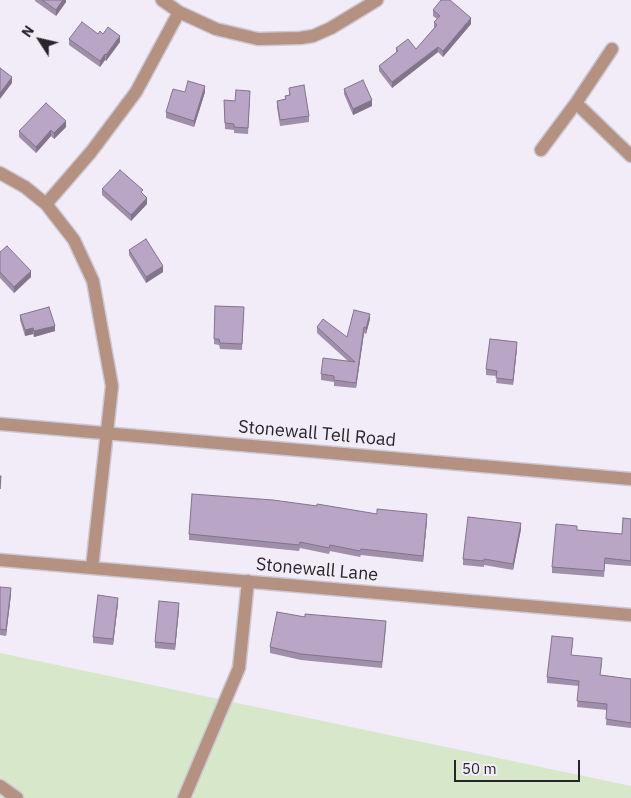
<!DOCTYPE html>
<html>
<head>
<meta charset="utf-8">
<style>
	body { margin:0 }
	#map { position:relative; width:631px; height:798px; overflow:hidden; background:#f2ebf8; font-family:"IBM Plex Sans",sans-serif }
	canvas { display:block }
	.north { position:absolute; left:15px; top:15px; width:50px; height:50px; -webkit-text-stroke:4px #f2ebf8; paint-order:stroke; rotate:305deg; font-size:14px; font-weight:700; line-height:20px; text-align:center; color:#272529 }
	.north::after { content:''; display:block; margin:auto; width:18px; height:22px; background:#272529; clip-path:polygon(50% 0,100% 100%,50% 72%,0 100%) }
	.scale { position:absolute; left:454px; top:760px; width:126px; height:22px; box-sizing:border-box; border:2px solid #272529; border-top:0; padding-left:6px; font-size:15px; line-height:18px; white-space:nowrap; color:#272529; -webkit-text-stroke:4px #f2ebf8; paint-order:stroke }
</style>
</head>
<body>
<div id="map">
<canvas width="631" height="798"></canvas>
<div class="north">N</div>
<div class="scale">50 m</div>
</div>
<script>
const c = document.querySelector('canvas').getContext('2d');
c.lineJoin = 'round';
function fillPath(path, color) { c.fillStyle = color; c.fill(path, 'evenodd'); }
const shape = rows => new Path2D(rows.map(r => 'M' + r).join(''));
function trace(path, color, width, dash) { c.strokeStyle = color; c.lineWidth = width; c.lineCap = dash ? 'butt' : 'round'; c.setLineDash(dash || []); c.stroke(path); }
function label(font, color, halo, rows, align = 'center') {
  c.font = font + ' "IBM Plex Sans",sans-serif'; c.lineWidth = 5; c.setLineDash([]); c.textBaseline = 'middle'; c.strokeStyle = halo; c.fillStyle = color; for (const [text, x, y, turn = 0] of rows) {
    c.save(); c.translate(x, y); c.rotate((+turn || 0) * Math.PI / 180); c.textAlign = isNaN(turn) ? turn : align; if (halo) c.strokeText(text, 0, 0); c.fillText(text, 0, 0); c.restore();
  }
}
const green = shape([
	[0,653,631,786,631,798,0,798]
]);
const minor = shape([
	[162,0,179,12,216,29,258,39,300,38,313,36,331,28,377,0],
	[612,49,576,103,631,156],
	[541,150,576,103],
	[0,173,25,187,46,204,74,240,93,281,112,386,92,568],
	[46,204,91,152,136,92,179,12],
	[0,560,631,615],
	[0,786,17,798],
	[184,798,239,668,248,581]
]);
const tertiary = shape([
	[0,424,631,479]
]);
const wall = shape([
	[35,0,66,0,66,2,56,16,35,1],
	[433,10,471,24,443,57,438,52,392,88,379,71,379,66,396,53,396,48,416,49,434,28,434,22,437,19,433,16],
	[98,34,103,34,120,42,106,61,105,60,100,67,69,45,69,39],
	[289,88,309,116,309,122,280,126,277,107,277,101,285,99,285,96,289,95],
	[344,89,372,106,353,115,344,94],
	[185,92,205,92,194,127,166,118,166,112],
	[250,97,248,134,234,133,234,130,225,129,224,100,235,101],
	[66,127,54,139,51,136,36,153,19,137,19,131],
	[102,189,143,194,147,204,131,221,102,195],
	[129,250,163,272,146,283,129,255],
	[0,252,31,277,14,293,0,278],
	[215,306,244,307,242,350,220,349,219,345,214,344],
	[20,315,55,331,34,337,33,334,25,336,20,320],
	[370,319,366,334,364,333,356,388,334,386,334,382,321,380,321,374,348,361,317,333,317,327,347,337],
	[517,348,513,385,496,383,497,376,486,375,486,369],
	[377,514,427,520,423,562,361,555,360,557,330,551,329,554,300,548,299,551,189,540,189,534],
	[631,519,631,566,605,564,604,577,552,573,552,567,577,530,622,534],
	[521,529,513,570,484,565,484,567,463,565,463,559],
	[0,587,11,594,6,636,0,635],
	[118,603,113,645,93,643,93,637],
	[179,609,175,650,155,648,155,642],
	[305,617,386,627,382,668,301,660,270,653,270,647],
	[573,644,571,655,602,664,600,675,631,679,631,728,606,725,607,710,577,707,579,686,547,683,547,677]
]);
const shadedWall = shape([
	[63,0,66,0,66,2,56,16,56,10],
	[471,18,471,24,443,57,443,51],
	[120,36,120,42,106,61,106,55],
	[438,47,438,52,392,88,392,82],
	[105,54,105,60,100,67,100,61],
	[12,77,12,83,0,99,0,93],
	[205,86,205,92,194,127,194,121],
	[372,100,372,106,353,115,353,109],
	[66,121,66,127,54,139,54,133],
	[51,130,51,136,36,153,36,147],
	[147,198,147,204,131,221,131,215],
	[163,266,163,272,146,283,146,277],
	[31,271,31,277,14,293,14,287],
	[370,314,370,319,366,334,366,328],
	[55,326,55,331,34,337,34,331],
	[364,327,364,333,356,388,356,383],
	[33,328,33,334,25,336,25,330],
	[517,342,517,348,513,385,513,380],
	[427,514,427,520,423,562,423,556],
	[521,523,521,529,513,570,513,564],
	[11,588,11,594,6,636,6,630],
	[118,598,118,603,113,645,113,639],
	[179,603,179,609,175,650,175,644]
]);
const building = shape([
	[42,0,63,0,56,10,42,0],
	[441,0,450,0,471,18,443,51,438,47,392,82,379,66,398,51,396,48,408,39,416,49,437,25,434,22,440,16,433,10,441,0],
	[82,22,98,34,100,31,103,34,108,27,120,36,106,55,105,54,100,61,69,39,82,22],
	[0,68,12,77,0,93,0,68],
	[363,80,372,100,353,109,344,89,363,80],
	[188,81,205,86,194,121,166,112,173,89,185,92,188,81],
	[304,85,309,116,280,120,277,101,286,99,285,96,290,95,289,88,304,85],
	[236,90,250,91,248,128,234,127,234,124,225,123,224,100,235,101,236,90],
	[46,103,66,121,54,133,51,130,36,147,19,131,46,103],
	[120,170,143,190,141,192,147,198,131,215,102,189,120,170],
	[146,239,163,266,146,277,129,250,146,239],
	[7,246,31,271,14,287,0,272,0,252,7,246],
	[215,306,244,307,242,344,220,343,219,339,214,339,215,306],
	[49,307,55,326,34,331,33,328,25,330,20,315,49,307],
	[354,310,370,314,366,328,364,327,356,383,334,380,334,376,321,374,323,358,355,362,317,327,323,319,347,337,354,310],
	[490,339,517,342,513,380,496,378,497,371,486,369,490,339],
	[0,476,1,476,0,489,0,476],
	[192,494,273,500,317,506,317,504,377,514,377,509,427,514,423,556,361,549,360,551,330,545,329,548,300,542,299,545,189,534,192,494],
	[468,517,521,523,513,564,484,559,484,561,463,559,468,517],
	[623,518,631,519,631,561,605,558,604,571,552,567,556,524,577,526,577,530,622,534,623,518],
	[0,587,11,588,6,630,0,629,0,587],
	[98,595,118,598,113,639,93,637,98,595],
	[159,601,179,603,175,644,155,642,159,601],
	[277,612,305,617,305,614,386,621,382,662,301,654,270,647,277,612],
	[552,636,573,638,571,655,602,658,600,675,631,679,631,723,606,719,607,704,577,701,579,681,547,677,552,636]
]);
const streetNames = [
	["Stonewall Tell Road",317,434,5],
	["Stonewall Lane",317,570,5]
];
fillPath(green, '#d7e7c9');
trace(minor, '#cdc7d3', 15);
trace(tertiary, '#cdc7d3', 15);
trace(minor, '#b49180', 12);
trace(tertiary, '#b49180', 12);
fillPath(wall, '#9f8faa');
fillPath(shadedWall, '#82748b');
fillPath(building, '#b9a6c6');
trace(building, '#82748b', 1);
label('18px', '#272529', '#f2ebf8', streetNames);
</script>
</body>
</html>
